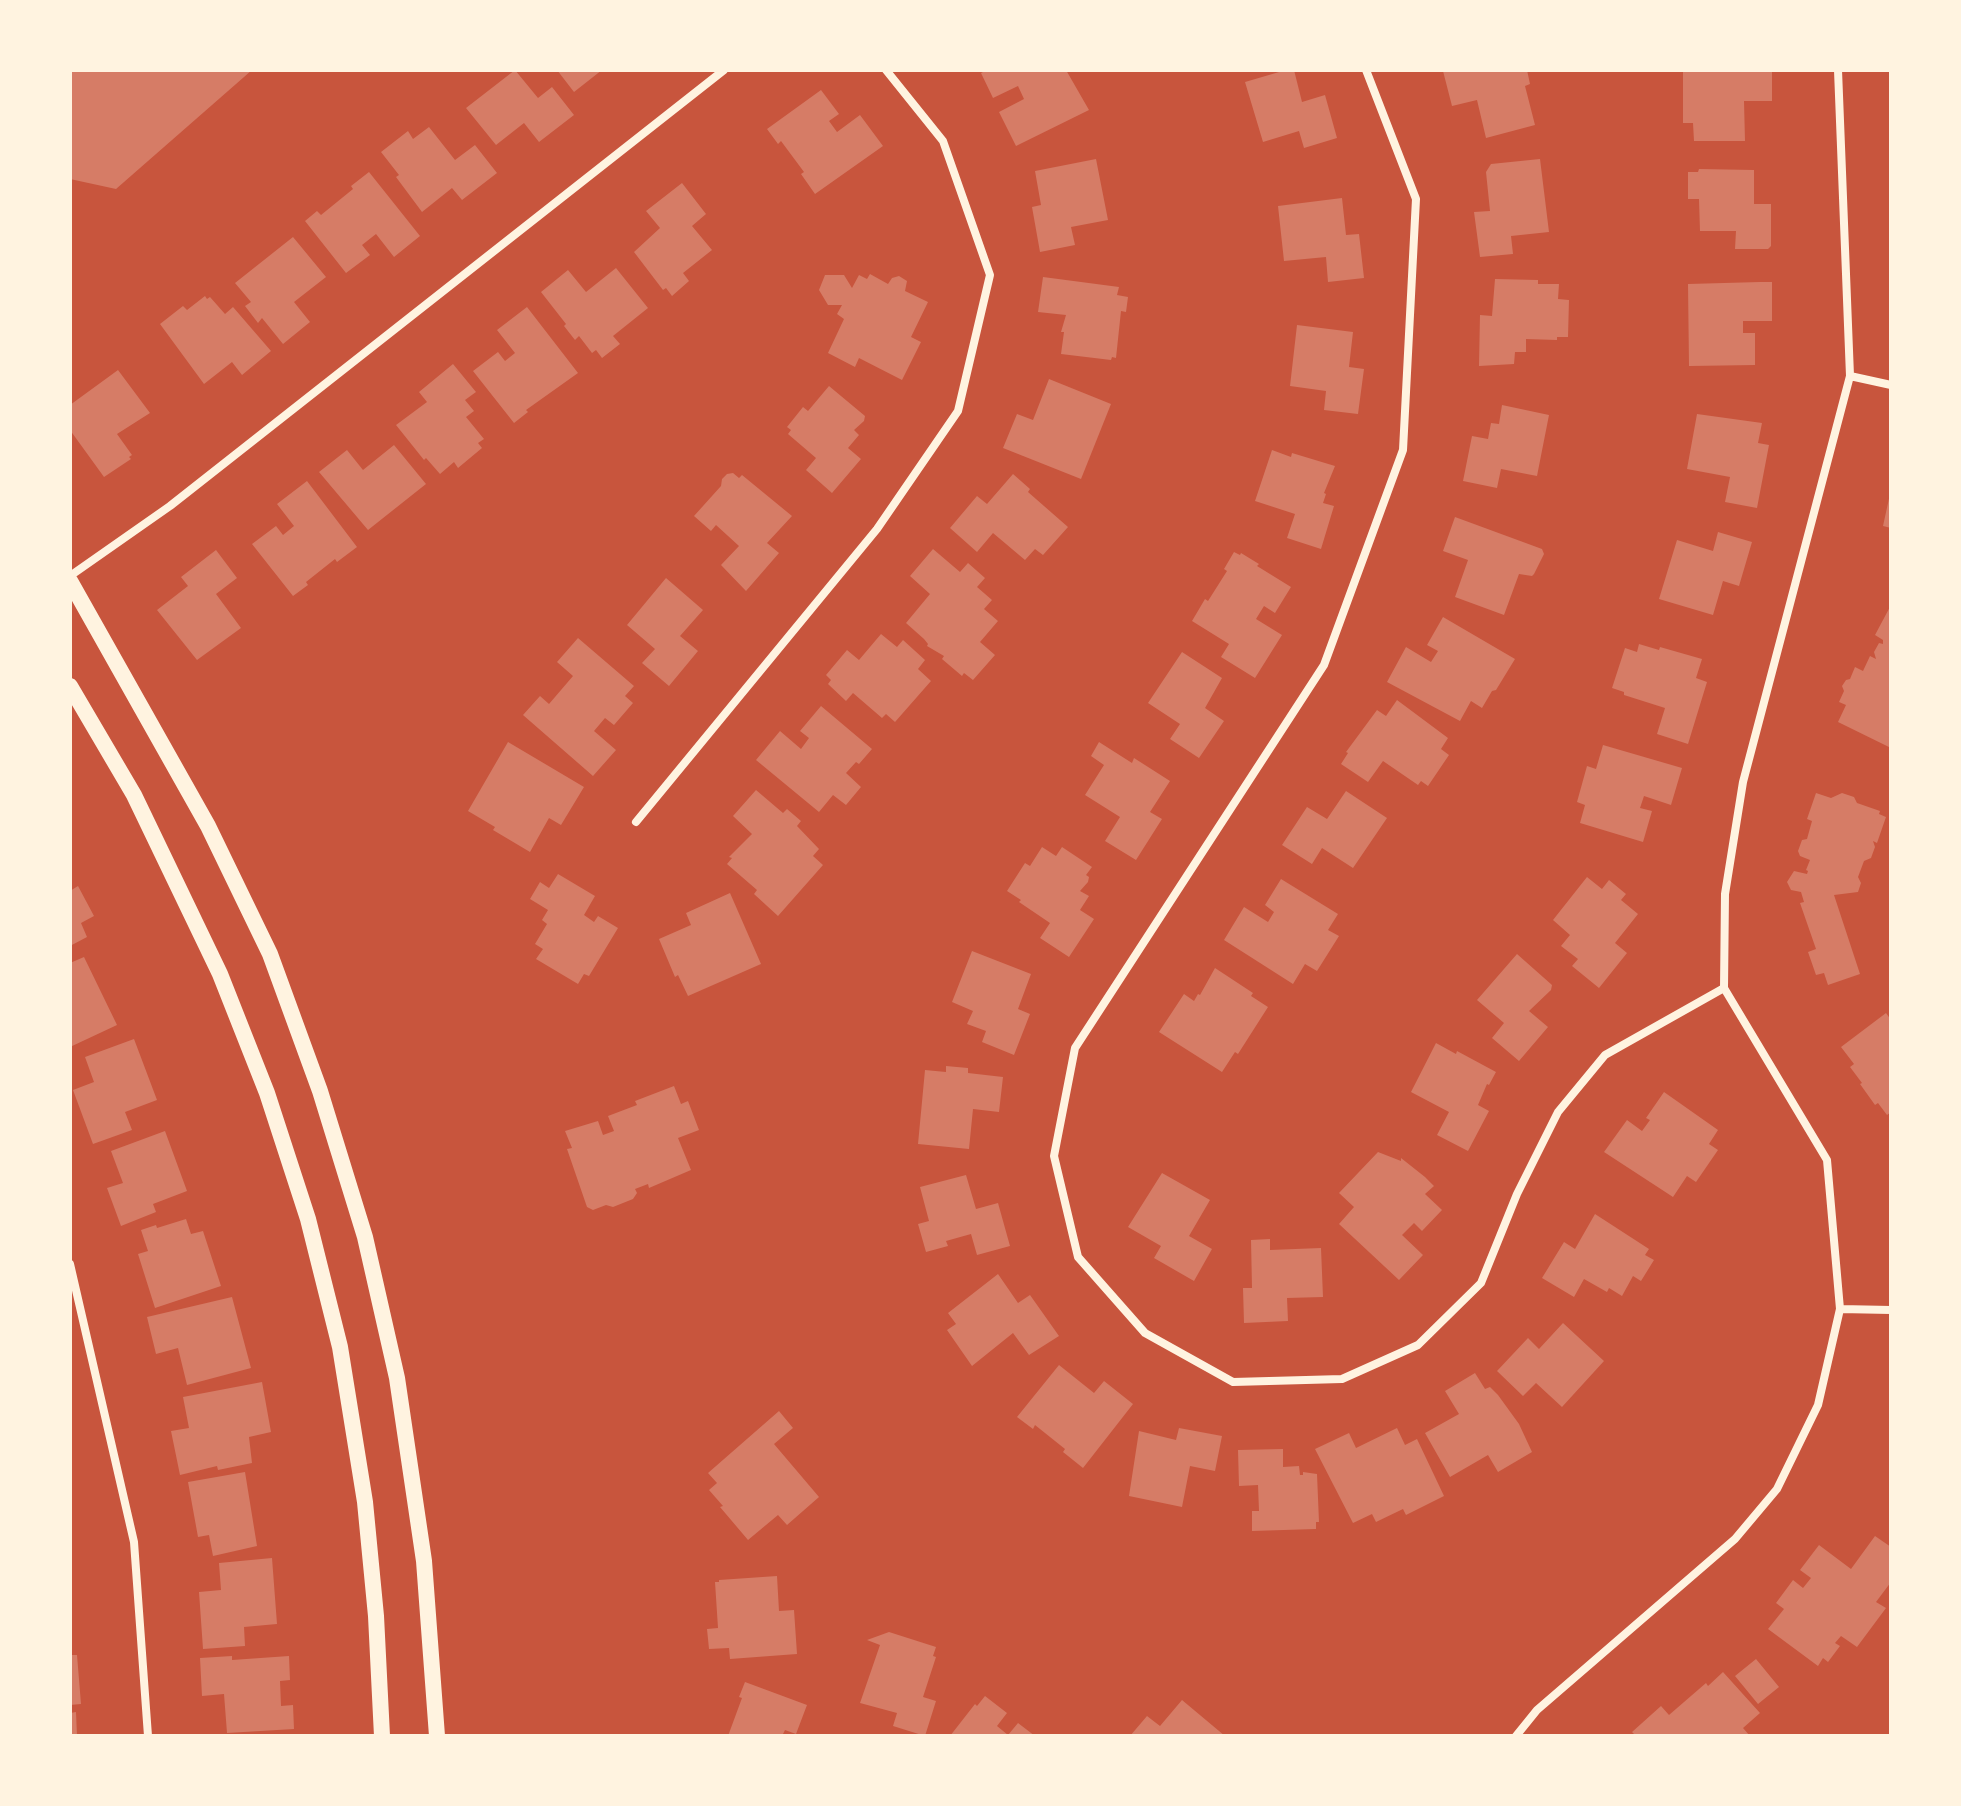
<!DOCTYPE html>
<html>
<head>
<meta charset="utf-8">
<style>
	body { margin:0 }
	#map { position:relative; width:1961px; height:1806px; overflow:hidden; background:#c8553d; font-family:"PT Serif",serif }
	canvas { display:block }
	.frame { position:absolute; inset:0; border:72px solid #fff3e0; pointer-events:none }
</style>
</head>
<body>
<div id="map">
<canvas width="1961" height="1806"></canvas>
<div class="frame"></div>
</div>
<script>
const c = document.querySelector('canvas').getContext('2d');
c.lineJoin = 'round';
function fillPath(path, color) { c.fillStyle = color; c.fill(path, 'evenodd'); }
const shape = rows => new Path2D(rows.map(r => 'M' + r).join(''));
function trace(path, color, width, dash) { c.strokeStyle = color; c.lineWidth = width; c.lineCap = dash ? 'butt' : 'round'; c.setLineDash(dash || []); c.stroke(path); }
const building = shape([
	[70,70,252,70,116,189,70,179],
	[515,70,538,98,552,87,574,115,539,142,524,123,496,145,466,108],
	[557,70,602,70,574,92],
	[987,70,1066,70,1089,110,1016,146,999,112,1024,99,1018,86,993,98,981,73],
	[1286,70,1294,70,1302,102,1325,95,1337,138,1304,148,1299,131,1263,142,1245,82],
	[1446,70,1527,70,1530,84,1525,86,1535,125,1486,138,1477,100,1452,106,1443,71],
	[1683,70,1772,70,1772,101,1744,101,1745,141,1694,141,1693,123,1683,123],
	[821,90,839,114,829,121,837,132,860,115,883,146,815,194,801,174,804,172,781,141,778,144,767,129],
	[429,127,455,160,475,145,497,173,462,200,452,188,422,212,396,177,399,175,381,152,408,131,413,139],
	[1096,159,1108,220,1071,227,1075,245,1040,252,1032,207,1041,205,1035,171],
	[1540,159,1549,232,1511,236,1513,254,1480,257,1474,212,1490,211,1486,172,1491,164],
	[1699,169,1754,170,1754,204,1771,204,1771,246,1768,249,1735,249,1736,231,1700,231,1699,199,1688,199,1688,172,1698,172],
	[369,172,420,236,394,257,376,234,362,245,370,255,346,273,305,221,317,211,321,215,353,189,351,186],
	[682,183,706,214,692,226,712,250,683,273,689,281,672,296,666,288,663,290,634,252,660,228,646,211],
	[1342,198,1346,235,1359,234,1364,278,1328,282,1326,257,1284,261,1278,206],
	[293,237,326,277,294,302,310,322,283,344,262,318,258,323,245,306,251,302,235,283],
	[616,268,648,308,613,336,620,344,602,358,596,350,592,353,579,336,575,340,564,326,566,324,541,292,568,270,586,292],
	[870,274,888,284,892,278,899,276,907,281,905,291,928,302,911,337,921,342,902,380,859,358,855,367,828,353,844,319,837,314,842,305,828,305,819,290,825,275,844,275,852,288,859,275,867,279],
	[1043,277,1119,287,1117,295,1128,297,1126,312,1121,311,1116,358,1112,357,1111,360,1061,354,1064,332,1061,332,1066,315,1038,312],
	[1495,279,1538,280,1538,284,1559,284,1558,299,1569,300,1568,337,1557,337,1557,340,1526,339,1526,352,1515,352,1514,364,1479,366,1480,315,1492,316],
	[1760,282,1772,282,1772,321,1743,321,1743,333,1755,333,1755,365,1689,366,1688,284],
	[205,296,207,299,210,297,225,314,233,307,271,351,242,375,232,362,204,384,160,324,183,306,187,310],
	[527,307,578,373,526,410,528,412,514,423,473,371,498,352,505,361,515,353,497,330],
	[1297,325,1353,332,1349,367,1364,369,1358,414,1324,410,1326,391,1290,386],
	[453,364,476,392,465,400,474,411,466,417,484,439,478,443,482,448,458,468,454,462,440,474,426,458,424,460,396,425,427,402,419,392],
	[118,370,150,413,117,434,132,455,129,457,131,459,104,477,70,430,70,405],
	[1049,379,1111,404,1081,479,1003,448,1017,414,1033,420],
	[829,386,865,416,864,421,854,430,859,435,848,448,861,459,832,493,806,470,816,458,788,434,791,430,787,427,803,407,808,411],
	[1502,405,1549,415,1537,476,1501,469,1497,488,1463,481,1472,436,1488,439,1491,423,1499,424],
	[1697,414,1762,423,1758,443,1769,445,1757,508,1725,502,1730,477,1687,469],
	[394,445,426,484,368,530,319,472,347,450,363,470],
	[1272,450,1291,457,1292,453,1335,466,1324,493,1326,494,1323,503,1334,506,1321,549,1287,538,1295,514,1255,501],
	[733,473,739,478,742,475,792,516,767,543,779,553,746,591,721,565,739,546,716,525,711,531,694,516,721,486,722,479,727,474],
	[1013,474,1030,489,1028,492,1068,527,1043,555,1035,549,1025,560,993,533,977,552,950,528,977,496,987,504],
	[307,481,357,547,337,562,335,559,306,582,308,585,293,596,252,544,276,526,283,535,294,526,277,504],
	[1890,494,1891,494,1891,528,1883,526],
	[1455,517,1542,549,1544,554,1534,574,1532,576,1519,574,1504,615,1455,597,1468,560,1443,551],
	[1718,532,1752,542,1739,586,1723,581,1713,615,1659,599,1677,540,1713,551],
	[933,549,960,572,968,563,985,578,977,587,992,600,984,609,998,621,980,642,995,655,973,680,964,673,962,676,942,659,944,656,927,646,928,644,924,639,906,623,930,594,910,576],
	[216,550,237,578,216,594,241,628,197,660,157,610,188,586,181,577],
	[1234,552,1240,555,1241,553,1259,564,1257,566,1291,587,1275,613,1264,606,1256,619,1282,635,1255,678,1221,657,1229,644,1192,621,1205,599,1208,601,1227,571,1224,569],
	[666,578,703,610,680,636,698,651,669,686,642,663,655,649,627,625],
	[1891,605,1891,748,1838,722,1846,705,1839,702,1844,691,1842,686,1846,680,1850,679,1855,667,1863,671,1870,656,1876,659,1874,652,1879,643,1883,644,1883,640,1875,635],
	[1443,617,1515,659,1496,690,1492,691,1482,708,1471,701,1460,721,1387,682,1406,647,1431,662,1438,651,1427,645],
	[881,634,897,647,903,640,925,660,918,669,931,681,895,722,886,714,882,718,853,693,846,701,828,684,831,680,826,675,847,650,859,660],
	[578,638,634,686,625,696,633,703,614,725,605,718,594,731,616,750,593,776,523,715,540,696,549,704,573,676,557,662],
	[1639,644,1659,650,1660,647,1702,659,1696,678,1707,682,1688,744,1657,734,1665,708,1624,695,1624,692,1612,688,1625,648,1637,652],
	[1182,652,1222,678,1205,708,1224,721,1199,758,1170,739,1180,724,1148,703],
	[1397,700,1448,738,1441,749,1449,755,1428,786,1421,781,1418,785,1383,761,1368,782,1341,764,1348,753,1346,752,1377,710,1386,716],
	[821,706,872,749,859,764,856,762,846,773,861,787,846,805,833,795,819,812,756,760,780,731,801,749,809,738,800,731],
	[508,742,584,787,561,825,549,818,530,852,493,830,495,827,468,811],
	[1099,742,1132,763,1134,758,1170,781,1150,812,1162,819,1136,860,1105,841,1120,817,1085,795,1104,765,1091,756],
	[1603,745,1682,768,1671,805,1644,796,1640,808,1652,811,1643,842,1580,823,1585,805,1577,802,1587,766,1596,769],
	[756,790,783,813,787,809,801,821,797,826,819,849,813,856,823,865,778,916,754,894,757,890,727,864,732,858,729,857,752,834,733,816],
	[1346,791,1387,818,1353,868,1322,848,1312,864,1282,845,1307,807,1327,819],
	[1816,793,1831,798,1842,793,1854,797,1857,803,1880,811,1879,814,1886,817,1877,843,1873,841,1875,847,1871,858,1864,861,1858,877,1861,883,1858,892,1834,895,1860,974,1828,985,1824,973,1816,975,1808,952,1816,949,1800,903,1804,902,1801,892,1791,890,1787,882,1794,871,1807,874,1808,871,1806,870,1810,860,1800,856,1798,851,1802,840,1807,839,1812,821,1807,819],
	[1042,847,1056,856,1062,847,1092,867,1086,875,1089,877,1088,882,1080,891,1089,896,1080,910,1094,919,1069,957,1040,938,1050,923,1019,902,1021,900,1007,891,1025,863,1030,866],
	[558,874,595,896,584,915,594,922,598,916,618,928,589,976,584,974,578,984,536,959,543,949,535,944,547,924,542,920,548,910,530,899,540,882,549,888],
	[1587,877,1602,889,1609,880,1626,894,1621,900,1638,914,1615,943,1627,953,1599,988,1572,966,1578,959,1561,946,1570,935,1553,920],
	[1281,879,1338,914,1328,930,1339,936,1317,971,1305,964,1293,984,1224,940,1244,907,1268,922,1274,912,1265,905],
	[78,886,94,916,81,923,87,937,70,946,70,891],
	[730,893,761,964,688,996,678,975,675,977,659,939,691,925,686,913],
	[972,951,1031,974,1018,1009,1030,1014,1014,1055,982,1042,986,1031,967,1024,973,1011,952,1002],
	[1517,954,1552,985,1551,990,1529,1011,1548,1027,1519,1061,1492,1038,1504,1023,1477,1000],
	[84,957,117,1025,70,1047,70,963],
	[1215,968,1253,993,1251,996,1268,1007,1238,1054,1235,1052,1222,1072,1159,1032,1184,994,1194,1001,1198,994,1200,995],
	[1886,1013,1891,1020,1891,1112,1887,1115,1878,1103,1875,1105,1860,1084,1862,1083,1850,1067,1854,1064,1841,1047],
	[134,1039,157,1100,125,1112,132,1130,93,1144,73,1090,94,1082,85,1057],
	[1436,1043,1456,1054,1457,1051,1496,1072,1489,1085,1487,1084,1478,1105,1489,1111,1468,1151,1437,1135,1449,1112,1411,1092],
	[946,1066,968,1068,968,1073,1003,1077,999,1112,973,1109,969,1149,918,1144,925,1070,946,1072],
	[674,1086,681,1104,688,1101,699,1130,678,1138,691,1170,649,1188,648,1184,635,1189,637,1193,633,1199,613,1207,606,1205,593,1210,587,1207,567,1149,572,1148,565,1131,598,1121,603,1135,614,1131,608,1116,637,1105,635,1101],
	[1664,1092,1718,1130,1709,1144,1718,1150,1696,1182,1687,1176,1673,1197,1604,1152,1627,1120,1642,1131,1650,1120,1646,1118],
	[165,1131,187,1191,153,1204,156,1212,121,1226,107,1188,123,1183,111,1151],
	[1378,1152,1401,1161,1401,1158,1425,1177,1434,1186,1425,1194,1442,1210,1422,1231,1414,1223,1402,1235,1423,1255,1399,1280,1339,1224,1354,1207,1339,1193],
	[1162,1173,1210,1200,1189,1236,1212,1249,1194,1281,1154,1258,1161,1246,1128,1227],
	[966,1175,976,1209,998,1203,1010,1246,977,1255,971,1234,946,1241,948,1246,926,1252,918,1224,929,1221,920,1187],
	[1595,1214,1649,1249,1645,1255,1654,1260,1641,1281,1633,1276,1622,1296,1609,1288,1607,1292,1584,1279,1574,1297,1542,1278,1564,1242,1575,1249],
	[186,1219,191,1234,203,1231,221,1286,155,1308,138,1254,148,1251,141,1230,156,1225,157,1228],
	[1270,1239,1270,1250,1321,1248,1323,1297,1287,1298,1288,1321,1244,1323,1243,1288,1252,1288,1251,1240],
	[998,1274,1018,1303,1030,1295,1059,1336,1029,1355,1013,1333,972,1366,947,1330,956,1324,948,1313],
	[232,1297,251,1368,187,1385,178,1348,156,1354,147,1317],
	[1563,1323,1604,1361,1562,1407,1536,1383,1523,1396,1497,1371,1528,1338,1539,1349],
	[1059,1365,1094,1393,1104,1381,1133,1404,1083,1468,1063,1452,1065,1449,1035,1425,1033,1429,1017,1417],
	[1475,1373,1485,1389,1490,1387,1498,1395,1519,1424,1532,1452,1498,1472,1488,1455,1450,1477,1425,1433,1459,1414,1445,1391],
	[262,1382,271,1432,249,1437,252,1463,218,1470,217,1466,180,1475,171,1431,189,1428,183,1397],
	[779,1411,793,1428,774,1444,819,1497,787,1525,778,1515,748,1540,720,1507,723,1506,709,1490,717,1483,708,1473],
	[1179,1428,1222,1436,1215,1471,1190,1466,1182,1507,1129,1496,1139,1431,1176,1440],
	[1397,1428,1405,1445,1417,1439,1444,1496,1406,1515,1403,1509,1376,1522,1372,1514,1353,1523,1315,1449,1349,1433,1356,1448],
	[1283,1449,1283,1467,1299,1466,1300,1475,1303,1475,1303,1472,1317,1474,1319,1522,1316,1522,1316,1529,1252,1531,1252,1511,1259,1511,1258,1485,1239,1486,1238,1450],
	[245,1472,257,1546,213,1556,209,1535,198,1537,188,1482],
	[1875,1536,1891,1547,1891,1582,1876,1602,1886,1608,1857,1647,1841,1636,1835,1643,1840,1646,1828,1662,1823,1658,1818,1666,1768,1629,1784,1609,1776,1603,1793,1580,1803,1588,1811,1578,1800,1570,1819,1545,1851,1569],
	[272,1558,277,1624,244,1627,245,1646,203,1649,199,1592,221,1590,219,1563],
	[777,1576,779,1611,794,1610,797,1654,730,1659,729,1648,709,1649,707,1629,718,1628,715,1582,719,1582,719,1580],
	[889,1632,936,1647,933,1656,936,1657,923,1697,936,1701,925,1736,893,1726,897,1713,860,1703,880,1645,867,1640],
	[70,1655,77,1655,81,1704,70,1705],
	[232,1656,232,1660,289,1656,290,1680,280,1681,281,1706,293,1705,294,1729,227,1733,224,1694,202,1696,200,1658],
	[1756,1659,1779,1687,1758,1704,1735,1676],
	[1723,1672,1760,1713,1743,1728,1750,1736,1636,1736,1632,1732,1661,1706,1669,1715,1706,1683,1708,1686],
	[745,1682,807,1705,796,1734,785,1730,782,1736,728,1736,742,1698,739,1697],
	[985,1696,1007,1713,997,1726,1008,1735,1018,1723,1035,1736,950,1736,975,1704,977,1706],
	[1182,1700,1225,1736,1130,1736,1147,1716,1160,1726],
	[76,1712,77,1736,70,1736,70,1713]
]);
const minor = shape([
	[1366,70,1416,199,1403,450,1324,665,1075,1048,1054,1156,1078,1257,1145,1333,1233,1382,1342,1379,1418,1345,1481,1283,1517,1194,1558,1112,1605,1055,1724,988],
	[1850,376,1891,385],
	[70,576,170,506,724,70],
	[636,822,877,529,958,411,990,275,943,141,886,70],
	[70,1264,134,1542,148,1736],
	[1840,1309,1891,1310],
	[1516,1736,1537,1710,1735,1539,1777,1489,1818,1405,1840,1309,1827,1160,1724,988,1725,894,1743,782,1850,376,1838,70]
]);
const secondary = shape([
	[70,581,208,826,270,954,320,1091,365,1237,397,1378,424,1561,437,1736],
	[70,686,134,795,220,974,267,1093,308,1219,340,1347,365,1502,376,1616,382,1736]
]);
fillPath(building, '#d67c66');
trace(minor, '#fff3e0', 8);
trace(secondary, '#fff3e0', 16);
</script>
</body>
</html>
